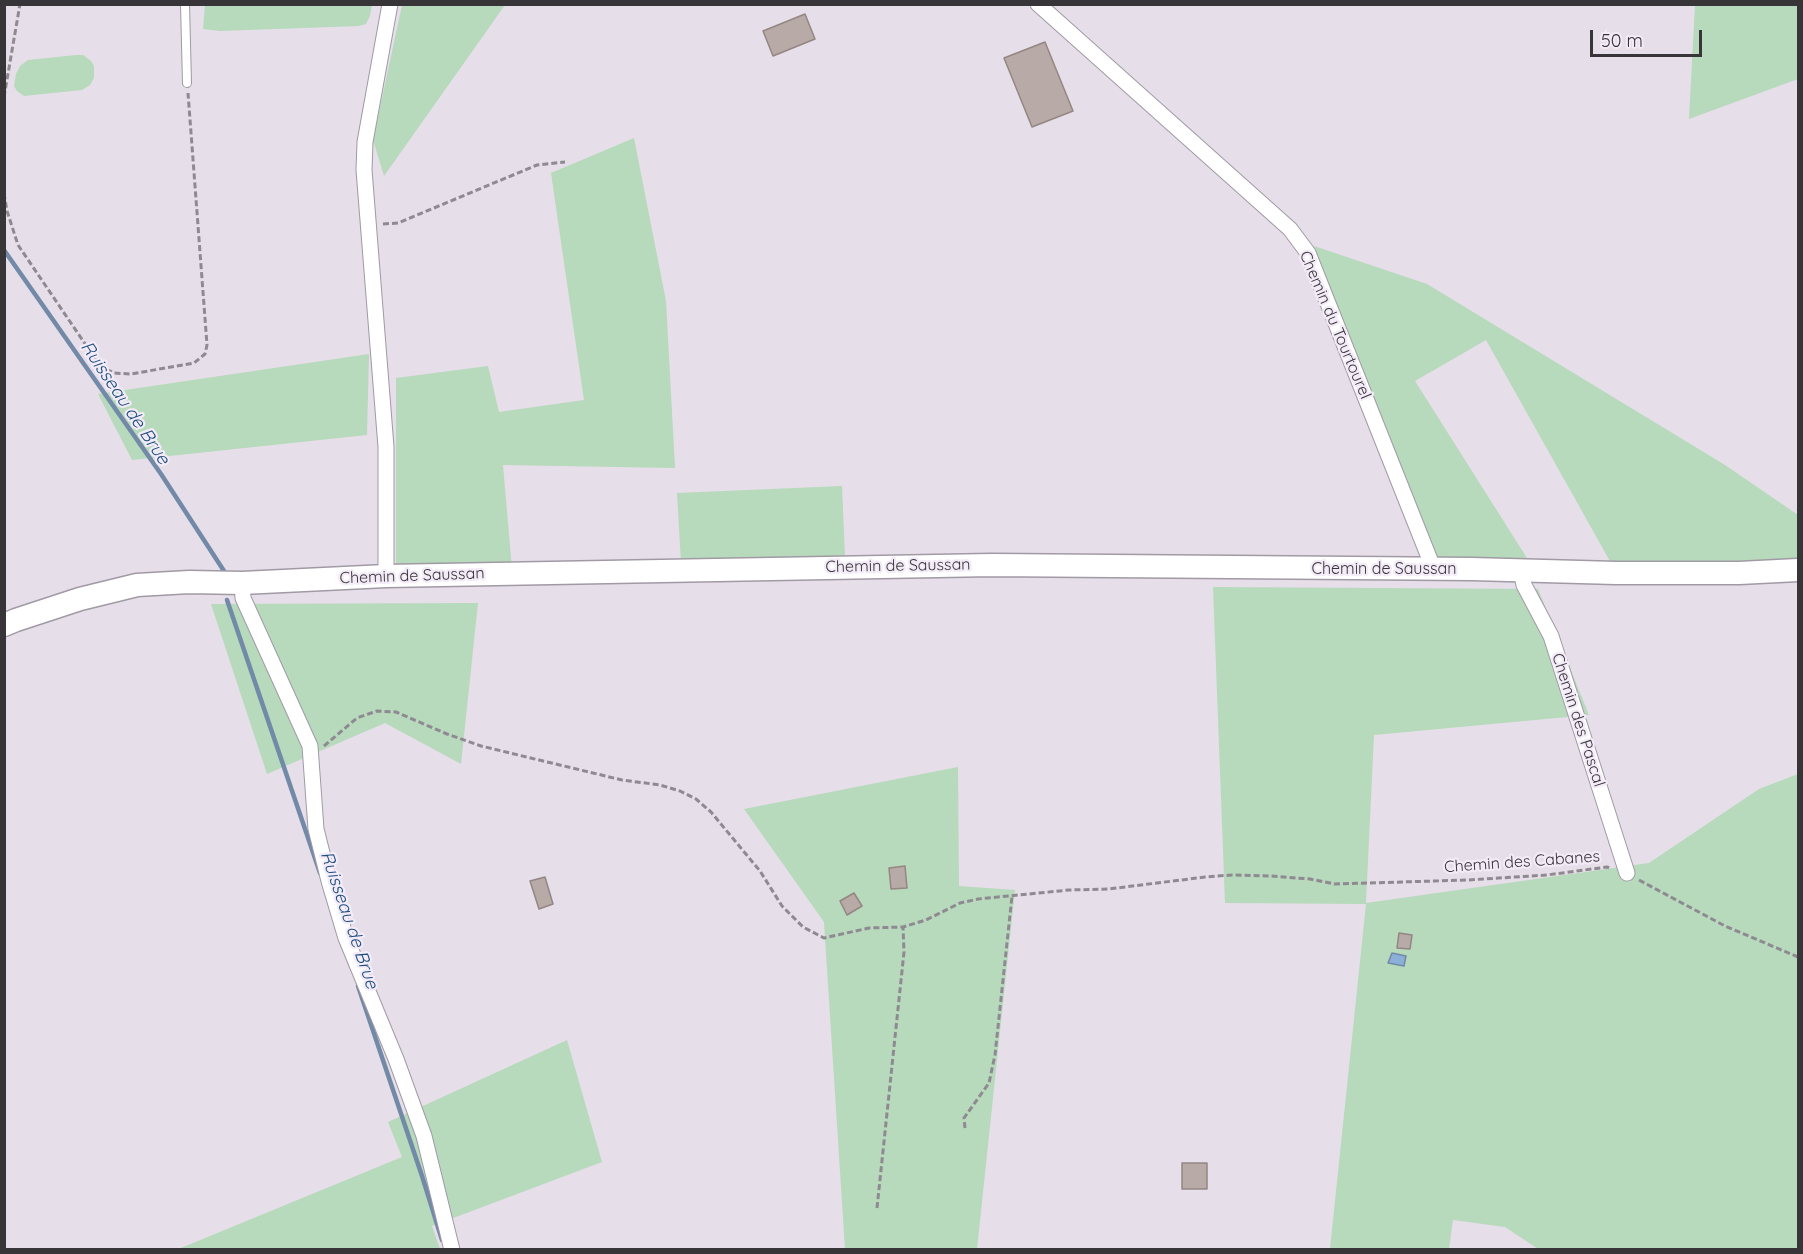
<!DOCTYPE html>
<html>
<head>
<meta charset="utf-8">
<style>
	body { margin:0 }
	#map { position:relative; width:1803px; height:1254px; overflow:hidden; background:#e6dee9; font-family:Quicksand,sans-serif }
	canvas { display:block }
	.frame { position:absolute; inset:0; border:6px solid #383539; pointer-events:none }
	.scale { position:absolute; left:1590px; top:30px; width:112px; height:27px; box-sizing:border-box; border:3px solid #383539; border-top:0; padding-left:8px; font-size:18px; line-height:21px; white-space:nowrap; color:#383539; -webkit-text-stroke:4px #f3ebf7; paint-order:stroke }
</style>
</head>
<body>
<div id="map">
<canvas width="1803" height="1254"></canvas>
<div class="frame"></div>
<div class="scale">50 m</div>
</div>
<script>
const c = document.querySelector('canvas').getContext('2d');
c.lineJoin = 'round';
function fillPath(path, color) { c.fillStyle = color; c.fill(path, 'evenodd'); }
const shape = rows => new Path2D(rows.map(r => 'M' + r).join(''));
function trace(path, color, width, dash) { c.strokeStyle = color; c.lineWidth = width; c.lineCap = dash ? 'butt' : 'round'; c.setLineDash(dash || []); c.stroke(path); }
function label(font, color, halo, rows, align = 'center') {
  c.font = font + ' Quicksand,sans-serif'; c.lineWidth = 4.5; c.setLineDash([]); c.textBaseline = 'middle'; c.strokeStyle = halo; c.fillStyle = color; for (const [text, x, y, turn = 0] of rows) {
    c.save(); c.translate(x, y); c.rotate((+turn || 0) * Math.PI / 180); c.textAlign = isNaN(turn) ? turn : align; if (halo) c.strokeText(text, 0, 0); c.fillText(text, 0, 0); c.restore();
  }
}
const green = shape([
	[205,5,205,4,372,5,370,16,366,24,359,26,220,31,203,29],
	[402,5,505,5,384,176,373,140],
	[1695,5,1798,5,1798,79,1689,119],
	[76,55,83,55,91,61,94,66,94,78,90,85,82,90,24,96,17,91,14,86,16,74,20,66,28,60],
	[634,138,666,301,675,468,503,465,512,569,396,572,396,378,488,366,499,412,584,400,551,173],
	[1314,246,1427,284,1725,465,1798,515,1798,560,1611,563,1486,340,1415,381,1532,566,1439,561],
	[369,354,367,435,132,460,98,394],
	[842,486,845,557,681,562,677,493],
	[1213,587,1538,589,1589,715,1374,735,1366,903,1649,863,1759,789,1798,774,1798,1249,1538,1249,1505,1227,1453,1220,1449,1249,1330,1249,1366,904,1225,903],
	[478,603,461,764,385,723,267,774,211,604],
	[958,767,959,886,1015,890,977,1249,845,1249,824,922,744,809],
	[567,1040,602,1162,432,1226,440,1249,176,1250,402,1157,388,1122]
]);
const water = shape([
	[1392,953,1406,956,1404,966,1388,963,1392,953]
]);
const stream = shape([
	[4,250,161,474,224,571],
	[227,600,320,873],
	[358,986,422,1176,442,1240]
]);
const building = shape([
	[805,14,815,39,773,56,763,31,805,14],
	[1045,42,1073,111,1032,127,1004,58,1045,42],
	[905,866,907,888,891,889,889,868,905,866],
	[545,877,553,904,539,909,530,881,545,877],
	[854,893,862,906,847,915,840,901,854,893],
	[1399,933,1412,935,1410,949,1397,948,1399,933],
	[1182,1163,1207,1163,1207,1189,1182,1189,1182,1163]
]);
const path = shape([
	[4,97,20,4],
	[4,193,7,211,18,245,96,360,104,368,114,373,131,374,194,363,205,354,207,345,188,93],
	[383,224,398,223,537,165,565,162],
	[324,746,357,718,377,711,396,712,447,734,481,746,622,780,660,785,680,791,696,799,711,812,760,871,782,906,803,927,824,938,869,928,903,927,926,920,960,903,978,899,1069,890,1109,889,1205,877,1232,875,1270,876,1310,879,1335,884,1468,880,1547,875,1607,867,1610,868],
	[1639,880,1725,926,1798,957],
	[965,1128,964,1118,989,1083,995,1055,1012,896],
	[877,1208,904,952,903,927]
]);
const lane = shape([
	[185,4,187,83]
]);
const street = shape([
	[1038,4,1290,229,1308,253,1434,570],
	[1521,571,1524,585,1551,636,1627,873],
	[386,576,386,447,364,170,365,142,390,4],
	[242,583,243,598,310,746,316,829,329,881,346,938,396,1059,424,1136,452,1250]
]);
const secondary = shape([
	[4,625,16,620,80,599,137,585,189,582,242,583,386,576,992,565,1472,569,1616,573,1739,573,1798,570]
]);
const streetNames = [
	["Chemin du Tourtourel",1335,325,67],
	["Chemin de Saussan",898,566,-1],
	["Chemin de Saussan",1384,569],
	["Chemin de Saussan",412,576,-2],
	["Chemin des Pascal",1578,720,72],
	["Chemin des Cabanes",1522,862,-4]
];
const waterNames = [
	["Ruisseau de Brue",125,403,56],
	["Ruisseau de Brue",349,920,71]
];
fillPath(green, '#b6dabb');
fillPath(water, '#8bafd6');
trace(water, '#728aa7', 1.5);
trace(stream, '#728aa7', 4.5);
fillPath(building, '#b8aaa6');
trace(building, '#948682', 1.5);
trace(lane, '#a19aa5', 10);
trace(street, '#a19aa5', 17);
trace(secondary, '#a19aa5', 25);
trace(path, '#8f8a91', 3, [6, 3]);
trace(lane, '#fff', 8);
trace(street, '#fff', 15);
trace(secondary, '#fff', 22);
label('16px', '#383539', '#f3ebf7', streetNames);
label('italic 18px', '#1b4d7f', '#f3ebf7', waterNames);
</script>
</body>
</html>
